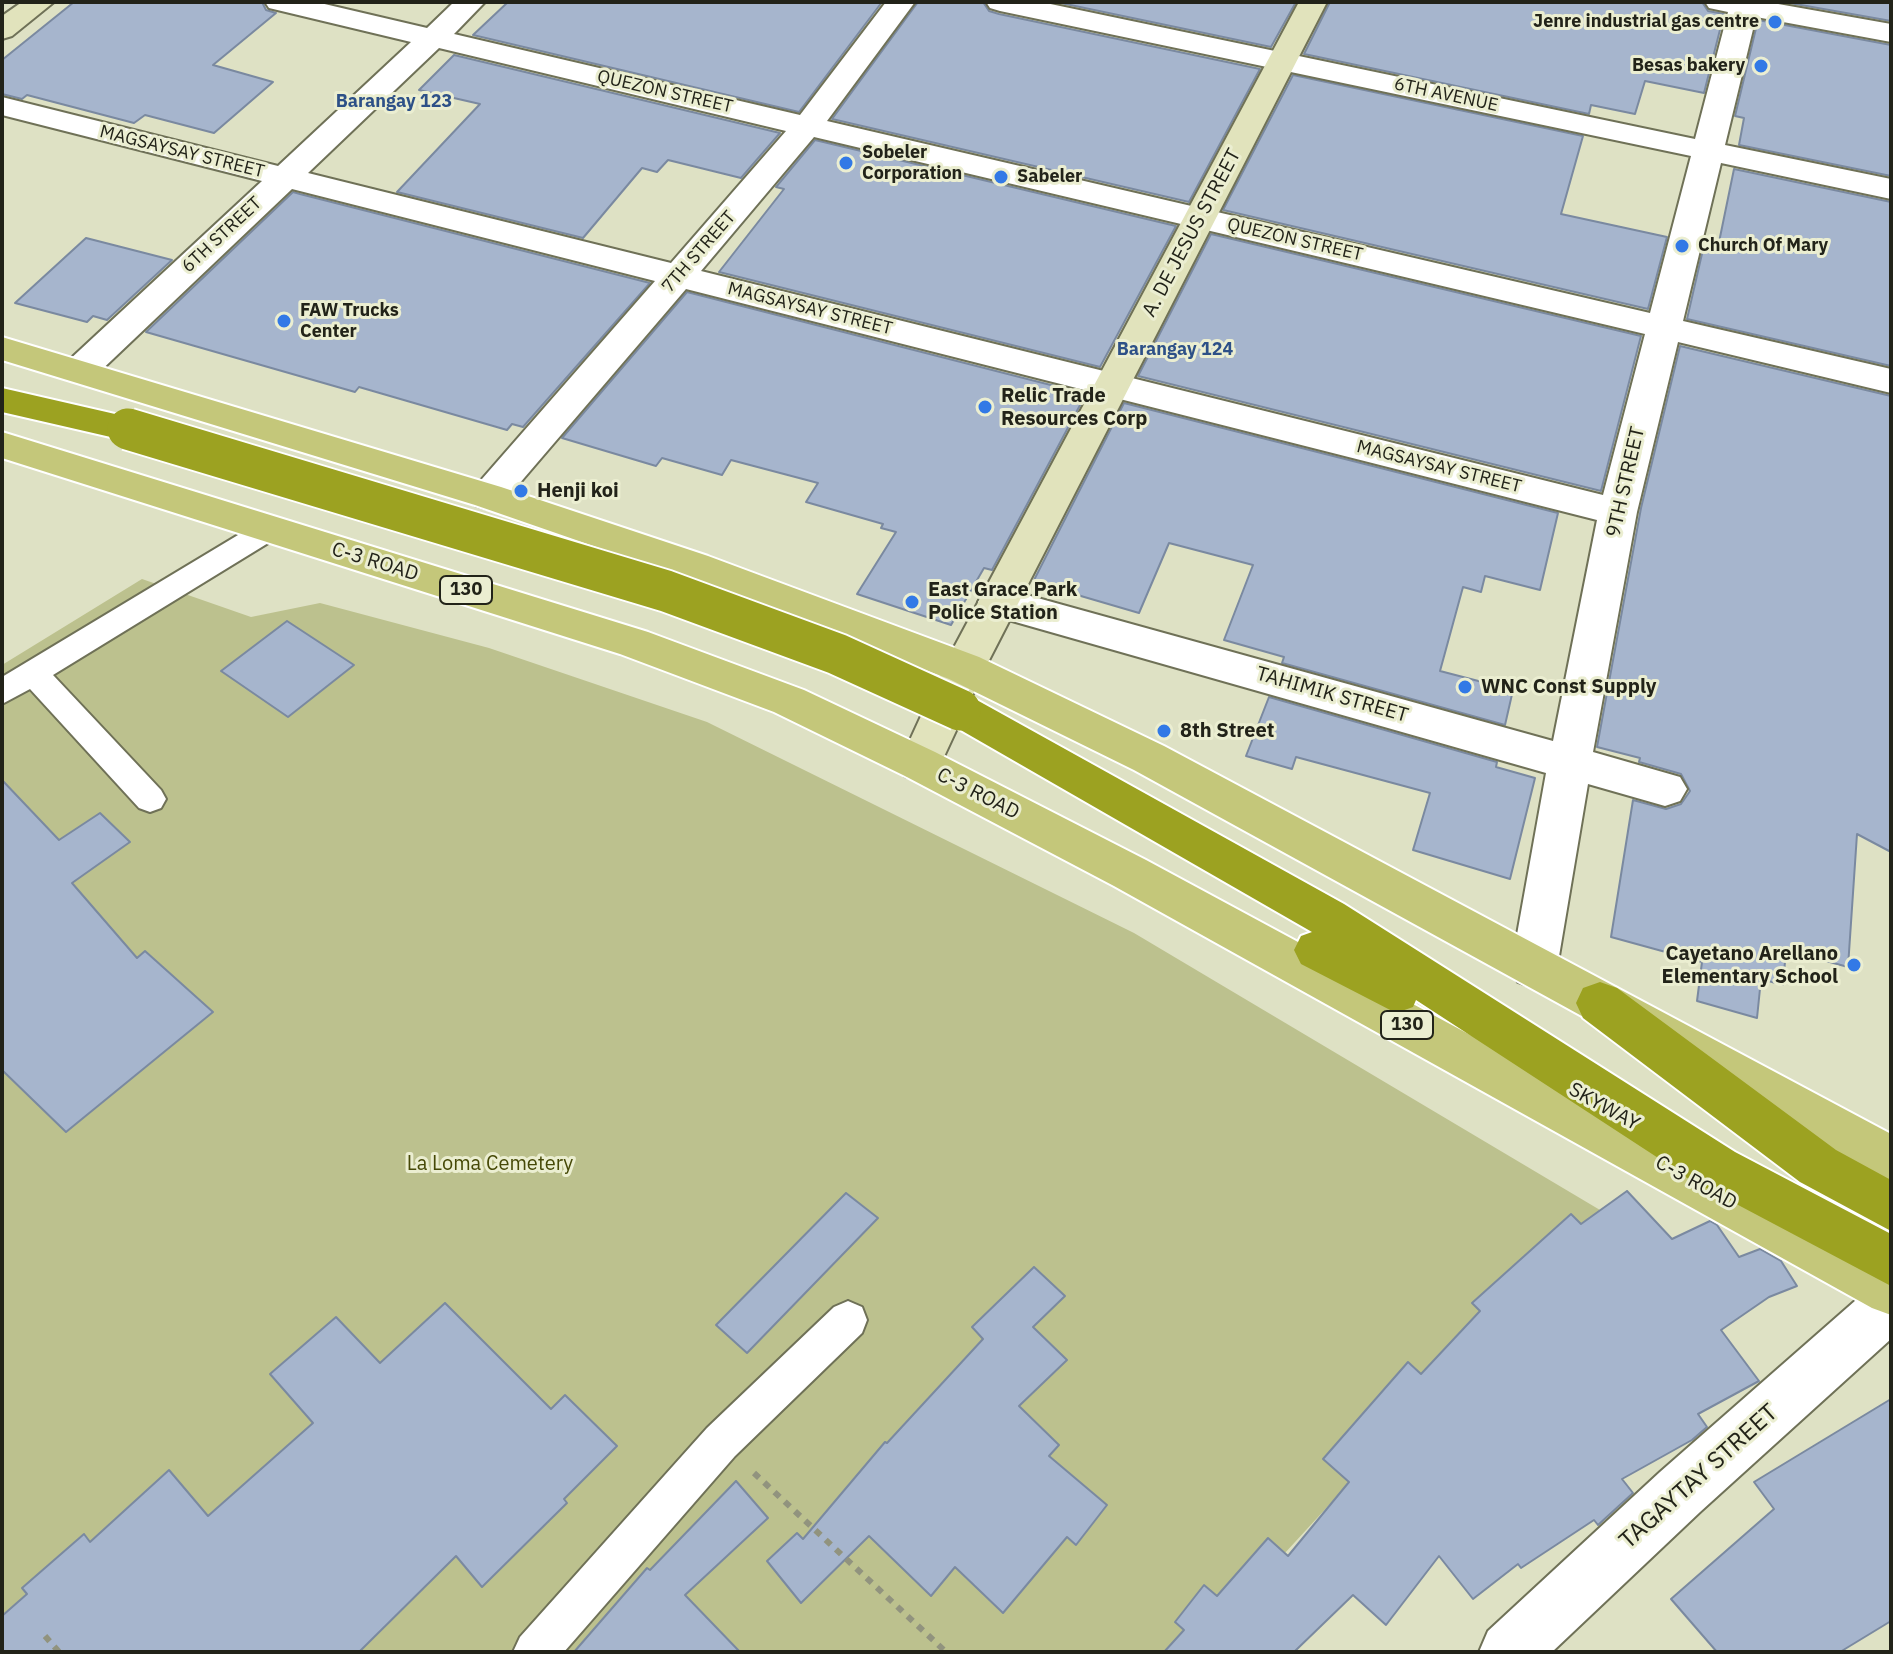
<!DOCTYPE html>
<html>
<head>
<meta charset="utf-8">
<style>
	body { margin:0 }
	#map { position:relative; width:1893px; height:1654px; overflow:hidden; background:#dee1c4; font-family:"IBM Plex Sans",sans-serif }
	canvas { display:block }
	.frame { position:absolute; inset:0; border:4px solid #222319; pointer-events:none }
</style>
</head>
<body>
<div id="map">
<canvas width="1893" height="1654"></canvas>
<div class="frame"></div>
</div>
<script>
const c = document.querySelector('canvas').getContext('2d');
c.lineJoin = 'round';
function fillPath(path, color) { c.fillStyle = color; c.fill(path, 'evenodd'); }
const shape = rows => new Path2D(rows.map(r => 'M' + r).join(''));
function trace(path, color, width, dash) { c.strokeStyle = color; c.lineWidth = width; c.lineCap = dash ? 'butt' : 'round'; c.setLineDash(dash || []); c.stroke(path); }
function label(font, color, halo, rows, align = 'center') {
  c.font = font + ' "IBM Plex Sans",sans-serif'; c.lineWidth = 6; c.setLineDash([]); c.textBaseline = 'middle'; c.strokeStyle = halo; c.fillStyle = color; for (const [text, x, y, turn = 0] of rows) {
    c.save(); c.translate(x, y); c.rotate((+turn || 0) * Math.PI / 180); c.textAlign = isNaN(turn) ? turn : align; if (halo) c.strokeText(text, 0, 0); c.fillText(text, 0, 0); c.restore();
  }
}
const green = shape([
	[142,579,251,617,320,603,489,648,707,722,1134,933,1600,1210,1194,1652,2,1652,2,665]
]);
const building = shape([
	[74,2,262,2,266,10,276,13,213,65,273,82,214,133,145,115,134,123,27,95,22,99,2,94,2,60,74,2],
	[508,2,882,2,799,112,473,35,508,2],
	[918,2,983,2,989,11,999,14,1260,69,1189,202,832,119,918,2],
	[1056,2,1296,2,1271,47,1056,2],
	[1330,2,1702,2,1708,11,1724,14,1704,93,1645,81,1635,114,1591,105,1589,114,1304,54,1330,2],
	[1784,2,1891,2,1891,21,1784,2],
	[1758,20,1891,45,1891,176,1739,145,1744,118,1735,116,1758,20],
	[454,55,780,133,741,178,668,160,657,172,642,168,583,238,397,192,480,104,419,90,454,55],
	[1293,75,1583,136,1561,214,1667,237,1648,309,1223,210,1293,75],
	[815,140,1176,226,1100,367,719,272,784,189,776,187,815,140],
	[1734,169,1891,202,1891,366,1687,319,1704,245,1718,247,1734,169],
	[293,192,300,194,650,283,523,427,512,424,507,430,359,387,355,392,146,332,293,192],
	[1211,234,1641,336,1601,491,1138,376,1211,234],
	[86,238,172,260,107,320,93,316,87,322,15,303,86,238],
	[687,292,1086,394,992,570,984,568,951,625,857,594,896,532,881,528,883,524,806,502,818,483,731,460,722,475,662,458,656,466,562,438,687,292],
	[1680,346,1891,396,1891,852,1857,834,1848,967,1786,950,1783,985,1761,979,1757,1018,1697,1001,1702,962,1611,937,1633,800,1666,809,1681,804,1690,791,1681,774,1639,762,1640,758,1597,747,1641,508,1680,346],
	[1124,403,1558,513,1540,590,1485,576,1481,592,1463,587,1440,671,1513,690,1505,725,1282,663,1284,657,1224,640,1253,565,1169,543,1139,613,1033,582,1124,403],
	[287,621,354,665,288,717,221,671,287,621],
	[1269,697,1497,762,1496,767,1535,778,1510,879,1413,850,1430,793,1296,757,1292,769,1246,756,1269,697],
	[2,780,59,840,100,813,130,842,72,883,137,958,145,951,213,1012,66,1132,2,1070,2,780],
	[1627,1191,1672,1239,1710,1221,1717,1225,1739,1257,1760,1249,1781,1261,1797,1286,1769,1297,1721,1330,1759,1381,1698,1414,1707,1427,1692,1440,1622,1479,1633,1493,1598,1525,1594,1520,1521,1568,1518,1564,1473,1599,1439,1556,1386,1625,1353,1595,1294,1652,1164,1652,1184,1630,1175,1622,1204,1585,1217,1596,1268,1538,1288,1556,1349,1482,1323,1459,1408,1362,1421,1374,1480,1311,1472,1303,1571,1214,1581,1224,1627,1191],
	[846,1193,878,1218,747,1353,716,1325,846,1193],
	[1034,1267,1065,1296,1033,1327,1067,1360,1019,1406,1059,1445,1049,1456,1107,1505,1076,1545,1067,1537,1003,1613,955,1567,931,1596,869,1536,801,1603,767,1561,797,1533,803,1539,885,1442,887,1443,983,1339,972,1327,1034,1267],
	[445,1303,551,1409,565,1395,617,1446,564,1499,567,1503,482,1587,456,1556,359,1652,2,1652,2,1616,27,1594,22,1588,84,1534,90,1542,169,1470,208,1516,313,1423,270,1374,336,1317,380,1363,445,1303],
	[1891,1399,1891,1621,1840,1652,1717,1652,1671,1599,1774,1509,1754,1482,1891,1399],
	[736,1481,768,1518,685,1595,740,1652,574,1652,647,1568,650,1570,736,1481]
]);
const path = shape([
	[754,1473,946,1652],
	[45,1636,59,1652]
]);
const service = shape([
	[268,520,278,523,282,530,278,537,53,675,161,790,166,799,161,808,150,812,139,808,30,689,2,704,2,677,258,523,268,520],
	[848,1301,862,1307,867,1320,862,1333,735,1456,564,1652,513,1652,520,1637,707,1428,834,1307,848,1301]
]);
const minor = shape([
	[265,2,316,2,427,28,454,2,485,2,454,34,800,115,886,2,915,2,827,121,1650,313,1691,156,1000,11,990,8,986,2,1041,2,1695,139,1728,12,1709,8,1705,2,1767,2,1891,24,1891,42,1756,17,1725,145,1891,179,1891,199,1721,163,1683,321,1891,369,1891,393,1678,342,1637,512,1593,752,1680,777,1687,789,1680,801,1665,806,1588,784,1557,968,1550,982,1534,988,1518,982,1511,968,1546,773,998,617,984,612,978,602,984,592,998,587,1553,741,1597,520,686,289,501,505,488,509,475,505,469,496,475,487,655,281,292,189,93,378,80,382,67,378,62,370,67,362,262,181,2,115,2,97,278,166,411,42,269,8,265,2],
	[439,48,786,131,671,263,308,173,439,48],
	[814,137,1645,334,1603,495,701,271,814,137],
	[1891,1278,1891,1339,1700,1512,1552,1652,1479,1652,1488,1631,1660,1472,1872,1286,1891,1278]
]);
const secondary = shape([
	[22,2,54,2,12,36,2,39,2,16,22,2],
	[1299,2,1327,2,985,668,935,776,920,781,905,776,899,764,943,668,1299,2]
]);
const primary = shape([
	[2,337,501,487,708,556,979,657,1164,746,1891,1134,1891,1183,1873,1176,1134,770,949,679,680,576,475,505,2,360,2,337],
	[2,432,648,632,804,690,935,752,1146,860,1891,1262,1891,1315,1872,1308,1114,886,905,776,774,712,620,654,2,458,2,432]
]);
const motorway = shape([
	[2,388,141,420,146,429,141,438,128,441,2,412,2,388],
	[960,694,975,699,1344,904,1735,1152,1891,1234,1891,1286,1674,1171,1672,1167,1416,1000,1413,1007,1396,1013,1301,964,1294,950,1301,936,1312,932,945,721,939,710,945,699,960,694],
	[1600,982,1617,988,1836,1150,1891,1180,1891,1231,1800,1182,1583,1018,1576,1003,1583,988,1600,982]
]);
const motorwayBridge = shape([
	[128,429,666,591,837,654,960,710]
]);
const markers = [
	[1775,22,8,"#3279e6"],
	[1761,66,8,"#3279e6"],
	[846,163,8,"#3279e6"],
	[1001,177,8,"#3279e6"],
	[1682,246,8,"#3279e6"],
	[284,321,8,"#3279e6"],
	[985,407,8,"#3279e6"],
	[521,491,8,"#3279e6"],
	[912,602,8,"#3279e6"],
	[1465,687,8,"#3279e6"],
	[1164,731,8,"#3279e6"],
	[1854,965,8,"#3279e6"]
];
const farPoinames = [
	["Jenre industrial gas centre",1759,22,"right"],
	["Besas bakery",1745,66,"right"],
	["Sobeler",862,153],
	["Corporation",862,174],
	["Sabeler",1017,177],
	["Church Of Mary",1698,246],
	["FAW Trucks",300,311],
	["Center",300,332]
];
const farStreetnames = [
	["QUEZON STREET",665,92,13],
	["6TH AVENUE",1446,95,12],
	["MAGSAYSAY STREET",182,152,14],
	["6TH STREET",222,235,-43],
	["QUEZON STREET",1295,240,13],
	["7TH STREET",699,252,-49],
	["MAGSAYSAY STREET",810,309,14],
	["MAGSAYSAY STREET",1439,467,14]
];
const farNeighbourhoodnames = [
	["Barangay 123",394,102],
	["Barangay 124",1175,350]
];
const shields = [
	[466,590,52],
	[1407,1025,52]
];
const shieldNames = [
	["130",466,590],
	["130",1407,1025]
];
const streetNames = [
	["A. DE JESUS STREET",1192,233,-62],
	["9TH STREET",1626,482,-77],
	["C-3 ROAD",375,562,17],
	["TAHIMIK STREET",1332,695,16],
	["C-3 ROAD",978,794,27],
	["SKYWAY",1604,1107,29],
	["C-3 ROAD",1696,1183,29]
];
const poiNames = [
	["Relic Trade",1001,396],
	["Resources Corp",1001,419],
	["Henji koi",537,491],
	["East Grace Park",928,590],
	["Police Station",928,613],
	["WNC Const Supply",1481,687],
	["8th Street",1180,731],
	["Cayetano Arellano",1838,954,"right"],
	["Elementary School",1838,977,"right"]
];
const parkNames = [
	["La Loma Cemetery",490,1164]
];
const nearStreetnames = [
	["TAGAYTAY STREET",1699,1477,-42]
];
fillPath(green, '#bcc18e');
fillPath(building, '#a6b5cd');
trace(building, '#7a89a0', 2);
trace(service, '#6f7157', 4);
trace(minor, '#6f7157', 4);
trace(secondary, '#6f7157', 4);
trace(primary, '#fff', 4);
trace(motorway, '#fff', 4);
trace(path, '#91937e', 6, [7, 7]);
fillPath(service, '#fff');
fillPath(minor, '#fff');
fillPath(secondary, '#e1e3bc');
fillPath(primary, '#c4c77a');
fillPath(motorway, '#9ca221');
trace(motorwayBridge, '#fff', 45, []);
trace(motorwayBridge, '#9ca221', 41);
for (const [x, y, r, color] of markers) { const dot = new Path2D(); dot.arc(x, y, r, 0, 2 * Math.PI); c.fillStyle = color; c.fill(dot); trace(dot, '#ebeed1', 3); }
label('bold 18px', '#222319', '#ebeed1', farPoinames, 'left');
label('18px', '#222319', '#ebeed1', farStreetnames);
label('bold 18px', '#2d5087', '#ebeed1', farNeighbourhoodnames);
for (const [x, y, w] of shields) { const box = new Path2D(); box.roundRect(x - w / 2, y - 14, w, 28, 6); c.fillStyle = '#ebeed1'; c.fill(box); trace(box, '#222319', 2); }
label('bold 18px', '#222319', null, shieldNames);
label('20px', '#222319', '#ebeed1', streetNames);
label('bold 20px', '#222319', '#ebeed1', poiNames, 'left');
label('20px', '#464907', '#ebeed1', parkNames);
label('24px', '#222319', '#ebeed1', nearStreetnames);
</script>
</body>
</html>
